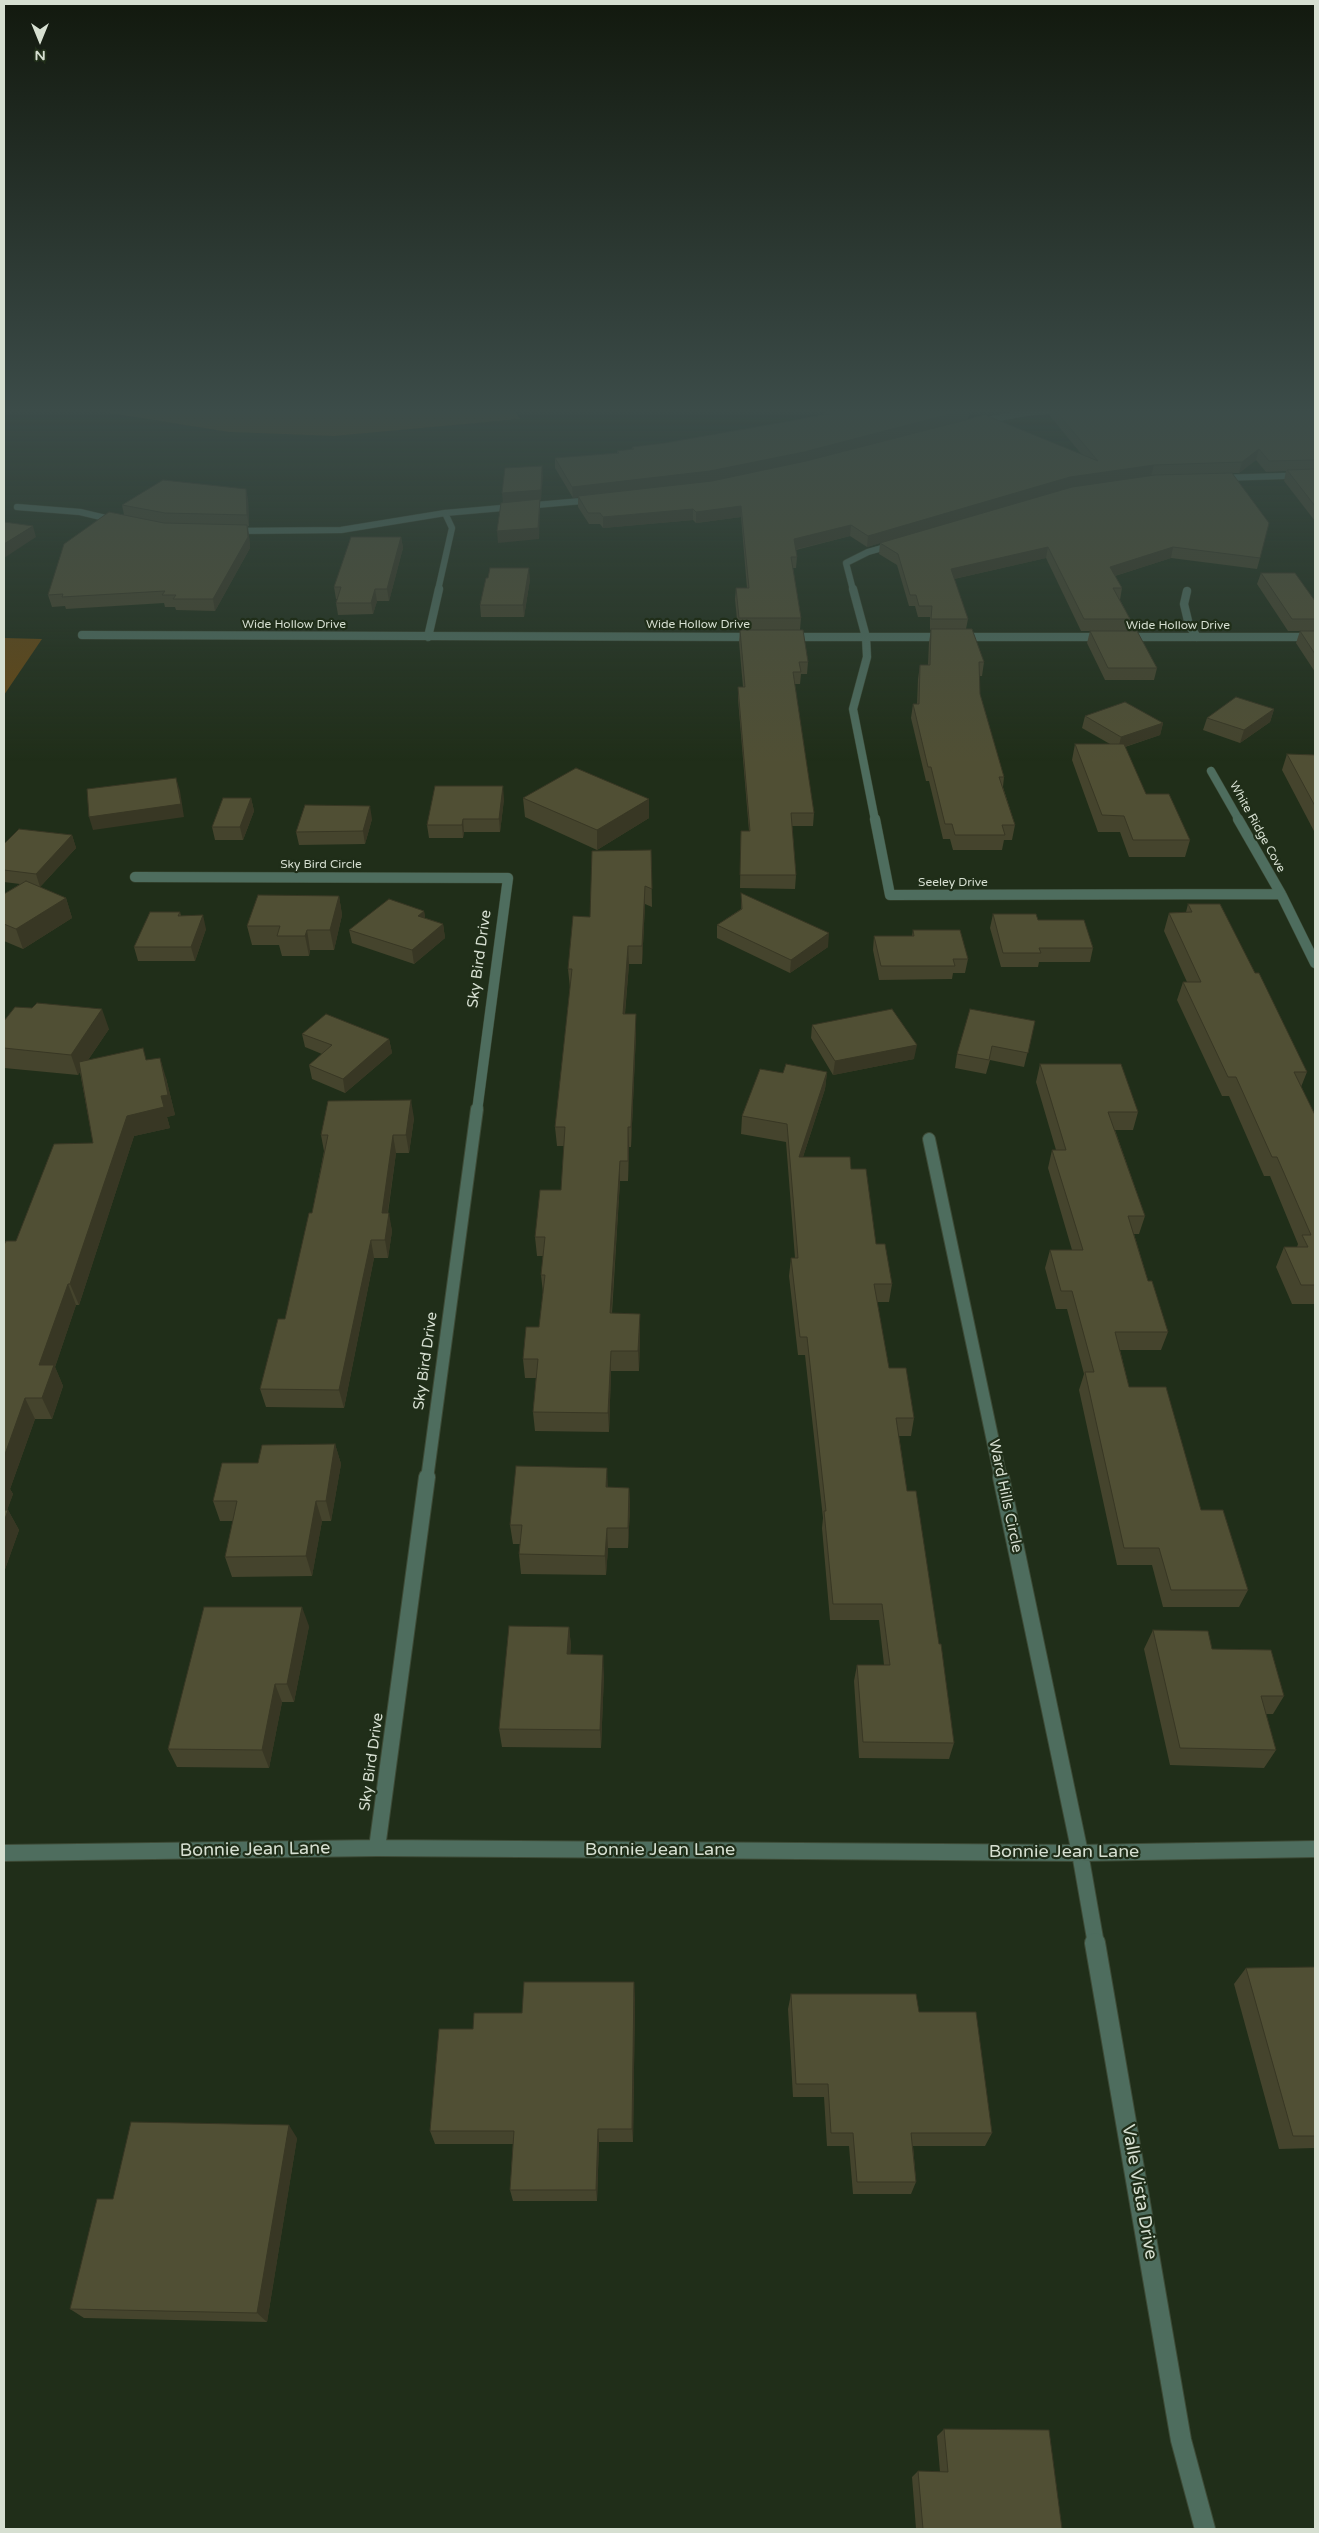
<!DOCTYPE html>
<html>
<head>
<meta charset="utf-8">
<style>
	body { margin:0 }
	#map { position:relative; width:1319px; height:2533px; overflow:hidden; background:#202e19; font-family:"Varela Round",sans-serif }
	canvas { display:block }
	.frame { position:absolute; inset:0; border:5px solid #d6dfd1; pointer-events:none }
	.north { position:absolute; left:15px; top:15px; width:50px; height:50px; -webkit-text-stroke:4px #202e19; paint-order:stroke; rotate:180deg; font-size:14px; font-weight:700; line-height:20px; text-align:center; color:#d6dfd1 }
	.north::after { content:''; display:block; margin:auto; width:18px; height:22px; background:#d6dfd1; clip-path:polygon(50% 0,100% 100%,50% 72%,0 100%) }
</style>
</head>
<body>
<div id="map">
<canvas width="1319" height="2533"></canvas>
<div class="frame"></div>
<div class="north">N</div>
</div>
<script>
const c = document.querySelector('canvas').getContext('2d');
c.lineJoin = 'round';
function fillPath(path, color) { c.fillStyle = color; c.fill(path, 'evenodd'); }
const shape = rows => new Path2D(rows.map(r => 'M' + r).join(''));
function trace(path, color, width, dash) { c.strokeStyle = color; c.lineWidth = width; c.lineCap = dash ? 'butt' : 'round'; c.setLineDash(dash || []); c.stroke(path); }
function label(font, color, halo, rows, align = 'center') {
  c.font = font + ' "Varela Round",sans-serif'; c.lineWidth = 4.5; c.setLineDash([]); c.textBaseline = 'middle'; c.strokeStyle = halo; c.fillStyle = color; for (const [text, x, y, turn = 0] of rows) {
    c.save(); c.translate(x, y); c.rotate((+turn || 0) * Math.PI / 180); c.textAlign = isNaN(turn) ? turn : align; if (halo) c.strokeText(text, 0, 0); c.fillText(text, 0, 0); c.restore();
  }
}
const green = shape([
	[79,408,513,408,520,419,334,436,229,432],
	[4,638,42,639,4,695]
]);
const minorFar5 = shape([
	[977,422,1030,412,1069,410],
	[1220,478,1315,475],
	[17,507,80,512,118,521],
	[233,531,341,530,445,513,593,500],
	[438,590,452,528,445,513],
	[853,590,846,563,868,552,896,544]
]);
const minorFar4 = shape([
	[853,589,866,637,867,657,853,709,875,820],
	[1187,591,1184,604,1189,625,1197,637],
	[82,635,757,637],
	[428,637,439,589],
	[787,637,1104,637],
	[1124,637,1315,637],
	[1211,771,1239,820]
]);
const minorFar3 = shape([
	[875,819,890,895,1281,894],
	[1238,819,1281,894,1315,963],
	[135,877,508,878,477,1111]
]);
const minorFar2 = shape([
	[929,1139,1001,1479],
	[427,1479,477,1109]
]);
const minorFar1 = shape([
	[1001,1477,1080,1853,1096,1944],
	[377,1848,427,1477],
	[4,1853,377,1848,1080,1853,1315,1849]
]);
const minor = shape([
	[1095,1943,1181,2440,1205,2529]
]);
const wall = shape([
	[1052,408,1315,408,1315,521,1284,481,1286,471,1266,472,1256,460,1239,473,1233,473,1260,558,1257,569,1171,558,1115,576,1122,588,1120,600,1130,619,1128,631,1157,668,1154,680,1105,680,1087,643,1090,631,1081,631,1046,558,954,579,968,619,966,629,984,662,982,676,979,676,980,694,1004,777,1003,787,1015,825,1012,840,1004,840,1002,850,953,850,950,839,943,839,929,781,926,781,911,718,913,704,917,704,918,679,920,665,928,665,929,642,931,630,930,630,930,617,918,617,915,606,909,606,897,565,879,554,880,543,867,547,850,536,796,550,797,557,796,568,793,568,801,618,800,630,808,662,807,674,801,674,800,684,794,684,814,813,813,826,792,826,796,875,795,889,740,888,741,831,749,831,738,699,738,687,743,687,739,642,740,630,738,630,735,599,736,588,747,588,741,517,696,523,693,520,603,528,600,524,589,524,578,507,578,497,573,498,555,468,555,458,617,453,617,451,632,450,632,447,665,443,823,415,823,412,969,409,968,419,832,455,1082,455,1050,416],
	[248,499,249,526,248,526,249,536,250,548,215,611,176,610,175,607,165,607,164,603,66,609,65,606,52,607,48,595,124,515,122,505],
	[401,537,403,548,389,601,377,601,373,614,338,615,336,603,338,599,336,599,334,587],
	[1261,573,1315,601,1315,672,1296,643,1300,631,1288,631,1257,584],
	[530,579,524,617,481,617,480,605],
	[1274,709,1270,722,1240,743,1203,730,1207,718],
	[1085,716,1163,723,1160,735,1125,747,1146,794,1190,840,1185,857,1129,857,1120,832,1098,832,1072,760,1075,744,1110,744,1082,728],
	[1287,754,1315,755,1315,833,1282,770],
	[251,798,254,811,243,840,215,840,212,827],
	[523,798,649,818,597,850,525,817],
	[504,799,500,832,464,832,463,838,429,838,427,825],
	[372,819,365,844,299,845,296,832],
	[72,835,76,848,40,887,66,898,72,918,23,949,4,941,4,894,20,884,4,882,4,844],
	[651,850,652,907,645,904,642,964,629,964,625,1014,636,1033,631,1147,629,1147,628,1181,620,1181,612,1313,640,1333,639,1371,611,1371,609,1432,535,1431,533,1412,536,1378,525,1378,523,1359,539,1327,543,1293,541,1275,543,1256,537,1256,535,1237,561,1190,564,1146,557,1146,555,1127,570,988,568,969,590,917],
	[741,893,828,947,790,973,717,938,717,925,741,909],
	[339,896,342,915,334,950,310,950,309,956,282,956,279,945,252,945,247,926],
	[1188,904,1255,973,1307,1072,1301,1087,1315,1115,1315,1308,1314,1304,1292,1304,1276,1267,1284,1247,1297,1247,1298,1244,1270,1176,1264,1176,1229,1096,1222,1096,1177,1000,1183,982,1187,982,1164,931,1169,913,1186,912],
	[424,911,425,918,443,924,445,938,414,964,352,943,349,930],
	[180,912,181,916,206,929,195,961,138,961,134,947],
	[993,914,1038,920,1093,948,1090,962,1039,962,1038,967,1001,967,990,928],
	[913,930,968,959,965,973,953,973,952,979,879,980,873,950,874,936,912,936],
	[4,1021,109,1029,88,1060,147,1060,166,1078,175,1115,167,1117,170,1128,134,1136,79,1305,76,1305,55,1367,63,1386,52,1419,35,1419,10,1489,13,1494,7,1510,8,1510,19,1530,4,1572,16,1241,93,1143,80,1072,78,1075,4,1068],
	[1035,1021,1024,1067,990,1060,986,1074,955,1068,957,1054],
	[812,1025,914,1059,833,1075,811,1038],
	[302,1034,389,1039,392,1053,345,1093,312,1079,309,1065,322,1054,305,1047],
	[1040,1064,1138,1112,1133,1130,1115,1130,1145,1216,1139,1234,1134,1234,1148,1281,1168,1332,1161,1350,1120,1350,1129,1387,1248,1590,1239,1607,1163,1607,1152,1565,1117,1565,1079,1390,1084,1374,1067,1309,1056,1309,1045,1268,1050,1250,1072,1250,1048,1168,1052,1150,1056,1150,1036,1082],
	[827,1072,825,1089,803,1157,851,1169,876,1244,892,1284,889,1302,877,1302,889,1368,914,1418,911,1436,899,1436,907,1491,954,1743,949,1759,859,1758,854,1681,857,1665,884,1665,879,1620,830,1620,822,1528,823,1518,805,1355,798,1355,789,1276,791,1258,795,1258,786,1142,741,1134,742,1116,783,1073],
	[414,1118,409,1153,396,1153,388,1213,392,1231,388,1258,374,1258,344,1408,266,1407,260,1389,285,1319,312,1213,324,1151,321,1135],
	[335,1444,341,1464,331,1521,322,1521,312,1576,232,1577,225,1557,233,1521,220,1521,213,1501,258,1463],
	[608,1487,629,1488,630,1507,628,1548,608,1548,606,1575,521,1574,519,1554,520,1544,513,1544,510,1525],
	[309,1626,294,1702,282,1702,269,1768,177,1767,168,1749],
	[569,1627,571,1646,570,1654,604,1674,601,1748,502,1747,499,1729],
	[1153,1630,1284,1696,1273,1714,1266,1714,1276,1750,1264,1768,1170,1765,1144,1649],
	[1315,1967,1315,2148,1279,2149,1234,1984,1246,1968],
	[791,1994,919,2012,992,2133,985,2146,913,2146,916,2182,911,2194,853,2194,849,2146,827,2146,824,2097,793,2097,788,2009],
	[635,1997,633,2142,599,2142,597,2201,513,2201,510,2190,513,2144,435,2144,430,2131,473,2029,522,2013],
	[297,2138,267,2322,84,2318,70,2309,113,2199],
	[944,2429,1062,2529,916,2529,912,2477,918,2471,940,2472,937,2436]
]);
const shadedWall = shape([
	[969,409,968,419,803,462,710,482,573,498,572,487],
	[1259,449,1256,460,1239,473,1242,462],
	[1154,465,1151,476,1068,488,867,547,868,536,1070,477],
	[542,466,543,476,541,500,540,500,540,510,539,539,498,543,497,531,503,503,502,493],
	[246,489,248,499,249,526,247,515],
	[741,506,741,517,696,523,696,512],
	[693,509,693,520,603,528,603,517],
	[247,525,249,536,250,548,215,611,213,599],
	[851,525,850,536,793,550,794,539],
	[33,526,36,537,4,558,4,544],
	[401,537,403,548,389,601,387,589],
	[1048,547,1046,558,949,580,951,569],
	[1173,547,1171,558,1108,578,1110,567],
	[529,568,530,579,524,617,523,605],
	[375,589,377,601,373,614,371,603],
	[1274,709,1270,722,1240,743,1244,730],
	[1163,723,1160,735,1118,749,1121,737],
	[176,778,180,791,184,817,93,830,89,817],
	[503,786,504,799,500,832,499,819],
	[251,798,254,811,243,840,240,827],
	[649,799,649,818,597,850,597,830],
	[370,806,372,819,365,844,363,831],
	[463,819,464,832,463,838,462,825],
	[72,835,76,848,40,887,36,874],
	[645,886,645,904,642,964,642,946],
	[339,896,342,915,334,950,330,930],
	[66,898,72,918,23,949,16,929],
	[424,911,426,925,418,916],
	[203,915,206,929,195,961,191,947],
	[443,924,445,938,414,964,412,950],
	[307,930,310,950,309,956,305,936],
	[829,933,828,947,790,973,791,960],
	[628,946,629,964,623,1033,623,1014],
	[102,1009,109,1029,78,1075,71,1055],
	[636,1014,636,1033,631,1147,631,1127],
	[389,1039,392,1053,345,1093,343,1079],
	[917,1045,914,1059,833,1075,835,1061],
	[160,1058,166,1078,175,1115,167,1117,170,1128,134,1136,79,1305,70,1284,127,1116,161,1096],
	[827,1072,825,1089,797,1175,799,1157],
	[411,1100,414,1118,409,1153,406,1135],
	[628,1127,629,1147,628,1181],
	[393,1135,396,1153,385,1231,382,1213],
	[620,1161,620,1181,610,1332,610,1313],
	[389,1213,392,1231,388,1258,385,1240],
	[371,1240,374,1258,344,1408,339,1390],
	[68,1284,76,1305,55,1367,63,1386,52,1419,42,1398,39,1365],
	[640,1314,640,1333,639,1371,638,1351],
	[611,1351,611,1371,609,1432,608,1413],
	[25,1398,35,1419,10,1489,13,1494,4,1518,4,1457],
	[335,1444,341,1464,331,1521,326,1501],
	[607,1468,608,1488,606,1487],
	[629,1488,630,1507,628,1548,628,1528],
	[316,1501,322,1521,312,1576,306,1556],
	[8,1510,19,1530,4,1572,4,1522],
	[607,1528,608,1548,606,1575,605,1556],
	[302,1607,309,1626,294,1702,287,1684],
	[569,1627,571,1646,569,1673,567,1654],
	[603,1655,604,1674,601,1748,600,1730],
	[275,1684,282,1702,269,1768,262,1750],
	[634,1982,635,1997,633,2142,632,2129],
	[289,2125,297,2138,267,2322,257,2313],
	[598,2129,599,2142,597,2201,596,2190]
]);
const building = shape([
	[838,408,967,408,969,409,804,452,710,471,572,487,555,458,619,453,617,451,634,449,632,447,665,443,830,414,823,412,838,408],
	[1053,408,1315,408,1315,460,1269,461,1259,449,1242,462,1154,465,1070,477,868,536,851,525,794,539,797,557,791,557,801,618,739,618,736,588,749,588,741,506,696,512,693,509,603,517,600,513,588,513,578,496,712,481,806,461,985,415,1098,461,1053,408],
	[542,466,541,490,502,493,505,468,542,466],
	[1315,469,1315,506,1287,470,1315,469],
	[1232,473,1269,523,1260,558,1173,547,1110,567,1122,588,1113,588,1130,619,1084,619,1048,547,951,569,968,619,931,619,932,606,919,606,916,595,910,595,898,554,880,543,1072,487,1155,475,1232,473],
	[163,480,246,489,247,515,165,513,122,505,163,480],
	[540,499,538,528,497,531,501,503,540,499],
	[109,512,164,523,247,525,248,537,213,599,173,599,176,595,162,595,165,591,62,597,63,594,48,595,64,544,109,512],
	[4,522,33,526,4,544,4,522],
	[351,537,401,537,387,589,375,589,371,603,336,603,341,587,334,587,351,537],
	[490,568,529,568,523,605,480,605,486,578,488,578,490,568],
	[1261,573,1295,573,1315,601,1315,619,1292,619,1261,573],
	[931,629,972,629,984,662,979,662,980,694,1004,777,999,777,1015,825,1002,825,1005,835,955,835,952,824,945,824,931,767,928,767,913,704,919,704,920,665,930,665,931,629],
	[740,630,803,630,808,662,799,662,801,672,793,672,814,813,791,813,796,875,740,875,741,831,750,831,738,687,745,687,740,630],
	[1090,631,1137,631,1157,668,1108,668,1090,631],
	[1300,631,1315,631,1315,654,1300,631],
	[1236,697,1274,709,1244,730,1207,718,1236,697],
	[1125,702,1163,723,1121,737,1085,716,1125,702],
	[1075,744,1124,744,1146,794,1169,794,1190,840,1133,840,1124,816,1102,815,1075,744],
	[1287,754,1315,755,1315,806,1287,754],
	[576,768,649,799,597,830,523,798,576,768],
	[176,778,181,804,89,817,87,789,176,778],
	[435,786,503,786,499,819,463,819,462,825,427,825,435,786],
	[223,798,251,798,240,827,212,827,223,798],
	[305,805,370,806,363,831,296,832,305,805],
	[19,829,72,835,36,874,4,870,4,844,19,829],
	[651,850,652,889,645,886,642,946,628,946,623,1014,636,1014,631,1127,628,1127,628,1161,620,1161,610,1313,640,1314,638,1351,611,1351,608,1413,533,1412,538,1359,523,1359,526,1327,539,1327,545,1275,541,1275,545,1237,535,1237,540,1190,561,1190,565,1127,555,1127,572,969,568,969,573,916,590,917,592,851,651,850],
	[26,881,66,898,16,929,4,924,4,894,26,881],
	[741,893,829,933,791,960,717,925,742,909,741,893],
	[258,895,339,896,330,930,307,930,305,936,277,936,280,926,247,926,258,895],
	[389,899,424,911,418,916,443,924,412,950,349,930,389,899],
	[1188,904,1220,904,1255,973,1259,973,1307,1072,1294,1072,1315,1115,1315,1285,1301,1285,1284,1247,1308,1247,1302,1235,1311,1235,1277,1157,1272,1157,1236,1077,1228,1077,1183,982,1201,982,1169,913,1192,912,1188,904],
	[150,912,180,912,178,916,203,915,191,947,134,947,150,912],
	[993,914,1036,914,1038,920,1084,920,1093,948,1039,948,1041,953,1003,953,993,914],
	[913,930,960,930,968,959,953,959,955,966,881,966,874,936,914,936,913,930],
	[37,1003,102,1009,71,1055,4,1048,4,1021,15,1007,32,1008,37,1003],
	[892,1009,917,1045,835,1061,812,1025,892,1009],
	[970,1009,1035,1021,1028,1053,992,1046,989,1060,957,1054,970,1009],
	[326,1014,389,1039,343,1079,309,1065,332,1045,302,1034,326,1014],
	[143,1048,146,1060,160,1058,168,1095,161,1096,164,1107,127,1116,70,1284,68,1284,39,1365,54,1365,42,1398,25,1398,4,1457,4,1245,6,1241,16,1241,54,1144,93,1143,79,1062,143,1048],
	[786,1064,827,1072,799,1157,850,1157,851,1169,866,1169,876,1244,885,1244,892,1284,874,1284,889,1368,906,1368,914,1418,896,1418,907,1491,916,1491,939,1644,941,1644,954,1743,863,1742,857,1665,890,1665,882,1604,833,1604,824,1511,826,1511,807,1337,800,1337,791,1258,798,1258,787,1124,742,1116,760,1069,783,1073,786,1064],
	[1040,1064,1121,1064,1138,1112,1108,1112,1145,1216,1128,1216,1148,1281,1152,1281,1168,1332,1115,1332,1129,1387,1166,1387,1201,1510,1223,1510,1248,1590,1171,1590,1159,1548,1124,1548,1085,1372,1094,1372,1072,1291,1061,1291,1050,1250,1083,1250,1052,1150,1066,1150,1040,1064],
	[411,1100,406,1135,393,1135,382,1213,389,1213,385,1240,371,1240,339,1390,260,1389,278,1319,285,1319,309,1213,312,1213,328,1135,321,1135,328,1101,411,1100],
	[335,1444,326,1501,316,1501,306,1556,225,1557,237,1501,213,1501,222,1463,258,1463,262,1445,335,1444],
	[516,1466,607,1468,606,1487,629,1488,628,1528,607,1528,605,1556,519,1554,522,1525,510,1525,516,1466],
	[4,1510,8,1510,4,1522,4,1510],
	[204,1607,302,1607,287,1684,275,1684,262,1750,168,1749,204,1607],
	[509,1626,569,1627,567,1654,603,1655,600,1730,499,1729,509,1626],
	[1153,1630,1208,1631,1212,1649,1271,1650,1284,1696,1261,1696,1276,1750,1180,1748,1153,1630],
	[1315,1967,1315,2136,1293,2136,1246,1968,1315,1967],
	[524,1982,634,1982,632,2129,598,2129,596,2190,510,2190,514,2131,430,2131,439,2029,473,2029,474,2013,522,2013,524,1982],
	[791,1994,916,1994,919,2012,976,2012,992,2133,911,2133,916,2182,857,2182,853,2133,831,2133,828,2084,796,2084,791,1994],
	[131,2122,289,2125,257,2313,70,2309,97,2199,113,2199,131,2122],
	[944,2429,1049,2430,1062,2529,923,2529,918,2471,948,2472,944,2429]
]);
const farStreetnames = [
	["Wide Hollow Drive",294,625],
	["Wide Hollow Drive",698,625],
	["Wide Hollow Drive",1178,626],
	["White Ridge Cove",1257,827,61],
	["Sky Bird Circle",321,865],
	["Seeley Drive",953,883]
];
const streetNames = [
	["Sky Bird Drive",480,959,-82],
	["Sky Bird Drive",426,1361,-82],
	["Ward Hills Circle",1005,1496,78],
	["Sky Bird Drive",372,1762,-82]
];
const nearStreetnames = [
	["Bonnie Jean Lane",255,1850,-1],
	["Bonnie Jean Lane",660,1850],
	["Bonnie Jean Lane",1064,1852],
	["Valle Vista Drive",1139,2192,80]
];
fillPath(green, '#644712');
trace(minorFar5, '#3d4a36', 7);
trace(minorFar4, '#3d4a36', 9);
trace(minorFar3, '#3d4a36', 11);
trace(minorFar2, '#3d4a36', 14);
trace(minorFar1, '#3d4a36', 18);
trace(minor, '#3d4a36', 22);
trace(minorFar5, '#4e6d5e', 6);
trace(minorFar4, '#4e6d5e', 8);
trace(minorFar3, '#4e6d5e', 10);
trace(minorFar2, '#4e6d5e', 12);
trace(minorFar1, '#4e6d5e', 16);
trace(minor, '#4e6d5e', 20);
fillPath(wall, '#45442d');
fillPath(shadedWall, '#383724');
fillPath(building, '#504f34');
trace(building, '#383724', 1);
const sky = c.createLinearGradient(0, 0, 0, 762);
sky.addColorStop(0, '#12190e');
sky.addColorStop(0.54, '#3c4c49');
sky.addColorStop(1, '#3c4c4900');
c.fillStyle = sky;
c.fillRect(0, 0, 1319, 762);
label('12px', '#d6dfd1', '#202e19', farStreetnames);
label('15px', '#d6dfd1', '#202e19', streetNames);
label('18px', '#d6dfd1', '#202e19', nearStreetnames);
</script>
</body>
</html>
